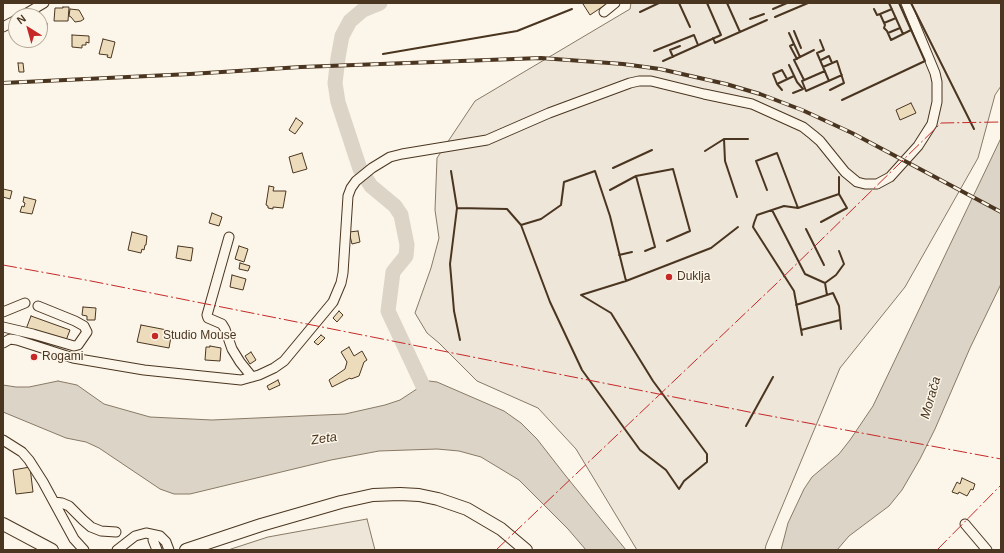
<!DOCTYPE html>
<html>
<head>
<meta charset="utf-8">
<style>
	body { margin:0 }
	#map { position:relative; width:1004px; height:553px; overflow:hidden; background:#fbf6e9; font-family:Helvetica,sans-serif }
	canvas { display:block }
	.frame { position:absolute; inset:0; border:4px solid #4a3520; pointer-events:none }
	.north { position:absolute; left:8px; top:8px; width:40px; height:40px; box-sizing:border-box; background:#fbf6e9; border:1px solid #b4a999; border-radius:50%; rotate:323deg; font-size:11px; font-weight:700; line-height:16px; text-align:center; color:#4a3520 }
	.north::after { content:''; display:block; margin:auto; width:14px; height:18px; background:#c62828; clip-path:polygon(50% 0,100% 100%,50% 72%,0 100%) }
</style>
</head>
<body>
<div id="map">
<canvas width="1004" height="553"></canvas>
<div class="frame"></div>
<div class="north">N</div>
</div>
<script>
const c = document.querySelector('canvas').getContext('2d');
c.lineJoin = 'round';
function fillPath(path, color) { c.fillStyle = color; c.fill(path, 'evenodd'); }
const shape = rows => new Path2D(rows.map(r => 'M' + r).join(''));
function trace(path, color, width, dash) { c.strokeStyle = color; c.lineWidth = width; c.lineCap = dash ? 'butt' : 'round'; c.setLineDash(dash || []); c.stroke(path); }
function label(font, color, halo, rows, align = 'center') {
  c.font = font + ' Helvetica,sans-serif'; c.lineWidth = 3; c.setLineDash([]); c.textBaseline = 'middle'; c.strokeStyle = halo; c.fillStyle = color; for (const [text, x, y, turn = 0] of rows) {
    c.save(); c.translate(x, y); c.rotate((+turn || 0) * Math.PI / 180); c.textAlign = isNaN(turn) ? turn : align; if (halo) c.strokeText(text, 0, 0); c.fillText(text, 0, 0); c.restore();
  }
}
const green = shape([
	[631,3,1001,3,1001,86,995,95,978,158,905,287,840,368,766,545,765,550,637,550,576,449,538,408,477,381,439,343,427,333,415,313,431,268,439,238,435,210,437,158,475,101,630,9,631,3],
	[367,519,375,550,228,550,268,537,367,519]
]);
const water = shape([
	[1001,138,1001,284,970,348,935,429,920,459,902,490,889,506,849,536,837,550,781,550,788,523,804,489,812,477,839,454,850,440,873,406,1001,138],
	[58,381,77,385,104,404,150,417,212,420,345,414,385,405,400,400,429,381,437,382,504,411,521,423,537,439,565,475,626,550,586,550,568,529,519,480,481,457,459,451,437,449,379,451,331,460,190,494,174,494,160,489,99,448,86,442,66,438,3,412,3,385,16,387,29,387,58,381]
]);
const river = shape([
	[380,3,363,10,350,21,342,36,338,58,335,83,338,102,360,169,371,186,395,206,401,215,407,245,406,256,393,272,388,311,431,403]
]);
const building = shape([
	[585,3,608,3,590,15,583,4,585,3],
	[63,7,69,7,68,21,54,21,55,8,63,8,63,7],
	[70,9,79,10,84,19,81,21,75,22,71,17,69,16,70,9],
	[40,23,47,23,47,29,44,29,44,33,40,33,40,23],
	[72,35,89,36,89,43,86,42,86,45,82,45,82,48,72,47,72,35],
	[103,39,115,42,111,58,107,57,108,55,99,54,103,39],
	[18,63,23,63,24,72,19,72,18,63],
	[911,103,916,113,900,120,896,110,911,103],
	[296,118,303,123,295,134,289,130,296,118],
	[302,153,307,169,293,173,289,157,302,153],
	[269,186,274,187,273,191,286,191,283,208,273,207,273,209,268,208,268,206,266,205,269,186],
	[3,189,12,191,10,199,3,197,3,189],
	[24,197,36,200,32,214,20,212,22,206,24,207,25,203,23,202,24,197],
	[212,213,222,217,219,226,209,223,212,213],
	[358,231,360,242,352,244,349,232,358,231],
	[132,232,147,236,146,245,145,245,144,250,142,249,141,253,128,250,132,232],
	[178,246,193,248,191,261,176,258,178,246],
	[239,246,248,249,244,262,235,259,239,246],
	[240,263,250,266,248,271,239,269,240,263],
	[232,275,246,279,243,290,230,287,232,275],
	[83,307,96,308,95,320,87,320,87,316,82,315,83,307],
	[339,311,343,315,337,322,333,318,339,311],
	[31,316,70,330,65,343,26,329,31,316],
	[141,325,172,331,169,348,137,342,141,325],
	[321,335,325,338,318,345,314,342,321,335],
	[210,346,221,348,220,361,205,360,206,347,210,347,210,346],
	[349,347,354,356,362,351,367,360,364,362,359,376,351,379,350,378,332,387,329,380,345,369,347,362,341,352,349,347],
	[251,352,256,360,250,364,245,356,251,352],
	[278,380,280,385,269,390,267,386,278,380],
	[30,467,33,492,16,494,13,470,30,467],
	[962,478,975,484,973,490,971,489,967,496,959,492,958,494,952,492,957,482,960,484,962,478]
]);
const minor = shape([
	[604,12,615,3],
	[22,16,44,3],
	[3,27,16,20],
	[229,237,207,315,208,318,222,324,225,329,232,349,240,362,252,377],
	[3,312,25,303],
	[3,327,33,334,74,346,78,345,87,332,84,326,75,321,38,306],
	[3,343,10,339,17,340,73,358,144,370,241,380,259,375,274,368,284,361,333,302,341,283,343,273,348,196,351,188,356,181,372,168,390,157,402,154,487,140,549,113,630,83,639,81,651,81,704,94,752,104,803,127,813,135,820,141,845,172,857,182,865,184,877,184,890,177,918,146,932,124,937,102,937,82,935,73,906,3],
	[3,440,22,452,29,460,43,482,74,539,84,550],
	[54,502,62,503,69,506,83,520,91,527,101,531,116,532],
	[965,524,987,550],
	[154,535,153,540,157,550],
	[117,550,135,536,146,533,160,536,166,542,169,550]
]);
const major = shape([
	[3,524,52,550],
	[186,550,261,525,341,502,373,495,400,494,419,495,438,499,467,509,501,529,526,550]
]);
const rail = shape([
	[3,83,190,74,301,67,541,58,623,64,660,69,726,84,760,94,802,110,852,133,1001,212]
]);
const wall = shape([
	[679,3,690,27],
	[707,3,721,35],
	[727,3,740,32],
	[889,3,903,34],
	[911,3,974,129],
	[773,9,787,3],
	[874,9,877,15,880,14,885,25,884,28,887,31,891,40,911,30],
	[640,12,659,3],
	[880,14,892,9],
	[775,17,808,3],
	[750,19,764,14],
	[884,23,896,18],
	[794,31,801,48],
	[789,33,800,57],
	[888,33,900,28],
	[713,38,715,43,767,20],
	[820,40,824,50,817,53,823,67],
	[794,44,790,46,797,59],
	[654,51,694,35,698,45],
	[383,54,517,31,572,9],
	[673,57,670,50,680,46],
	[821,60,829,56,832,63],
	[663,61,721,35],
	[789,65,797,82,803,89,793,93],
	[825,71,802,81,806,91,842,75],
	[804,80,794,60,814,50],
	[829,81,823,67,837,61,844,83,830,90],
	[777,84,794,76],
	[782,90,777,84,773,74,782,70,787,79],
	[842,100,925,61,899,3],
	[724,139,725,161,737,197],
	[705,151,724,139,748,139],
	[613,168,652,150],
	[451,171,457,208,450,264,454,311,460,340],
	[636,176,655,247,645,251],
	[610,190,636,176,673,169,690,231,667,241],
	[767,190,756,161,777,153,798,208],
	[457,208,507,209,521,225,550,302,582,370,640,450,666,470,679,489,684,481,707,462,707,454,653,381,611,313,581,295],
	[772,210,805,274,825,283,836,275,844,264,839,251],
	[821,222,847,208,839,194,839,177],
	[521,225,541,219,561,205,564,182,595,171,610,216,626,281],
	[806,229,824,265],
	[619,255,632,252],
	[825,283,827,295],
	[581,295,626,281,711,248,738,227],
	[796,305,833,293,839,306,841,329],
	[801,330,840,320],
	[802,335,794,291,753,227,754,223,757,215,784,206,798,208,839,194],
	[746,426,773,377]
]);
const power = shape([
	[3,265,91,281,749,412,1001,459],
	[496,550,776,284,941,123,1001,122],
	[937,550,1001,485]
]);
const markers = [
	[669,277,4,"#c62828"],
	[155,336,4,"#c62828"],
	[34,357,4,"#c62828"]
];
const poiNames = [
	["Duklja",677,277],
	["Studio Mouse",163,336],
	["Rogami",42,357]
];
const waterNames = [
	["Morača",931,398,-74],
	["Zeta",324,439,-9]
];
fillPath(green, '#ede6d9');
trace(green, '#887966', 1);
fillPath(water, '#dcd4c6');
trace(water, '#887966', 1);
trace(river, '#dcd4c6', 15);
fillPath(building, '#ecdcbc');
trace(building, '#4a3520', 1);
trace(minor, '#4a3520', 11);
trace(major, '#4a3520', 14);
trace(minor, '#fbf6e9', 9);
trace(major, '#fbf6e9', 12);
trace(rail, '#4a3520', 4);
trace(rail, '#fbf6e9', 2.5, [8]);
trace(wall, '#4a3520', 2);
trace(power, '#c62828', 1, [14, 3, 2, 3]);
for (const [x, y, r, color] of markers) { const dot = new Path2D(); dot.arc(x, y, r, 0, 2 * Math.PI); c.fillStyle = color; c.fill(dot); trace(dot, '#fbf6e9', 1.5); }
label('12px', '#4a3520', '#fbf6e9', poiNames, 'left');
label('italic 13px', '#4a3520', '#fbf6e9', waterNames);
</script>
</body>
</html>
